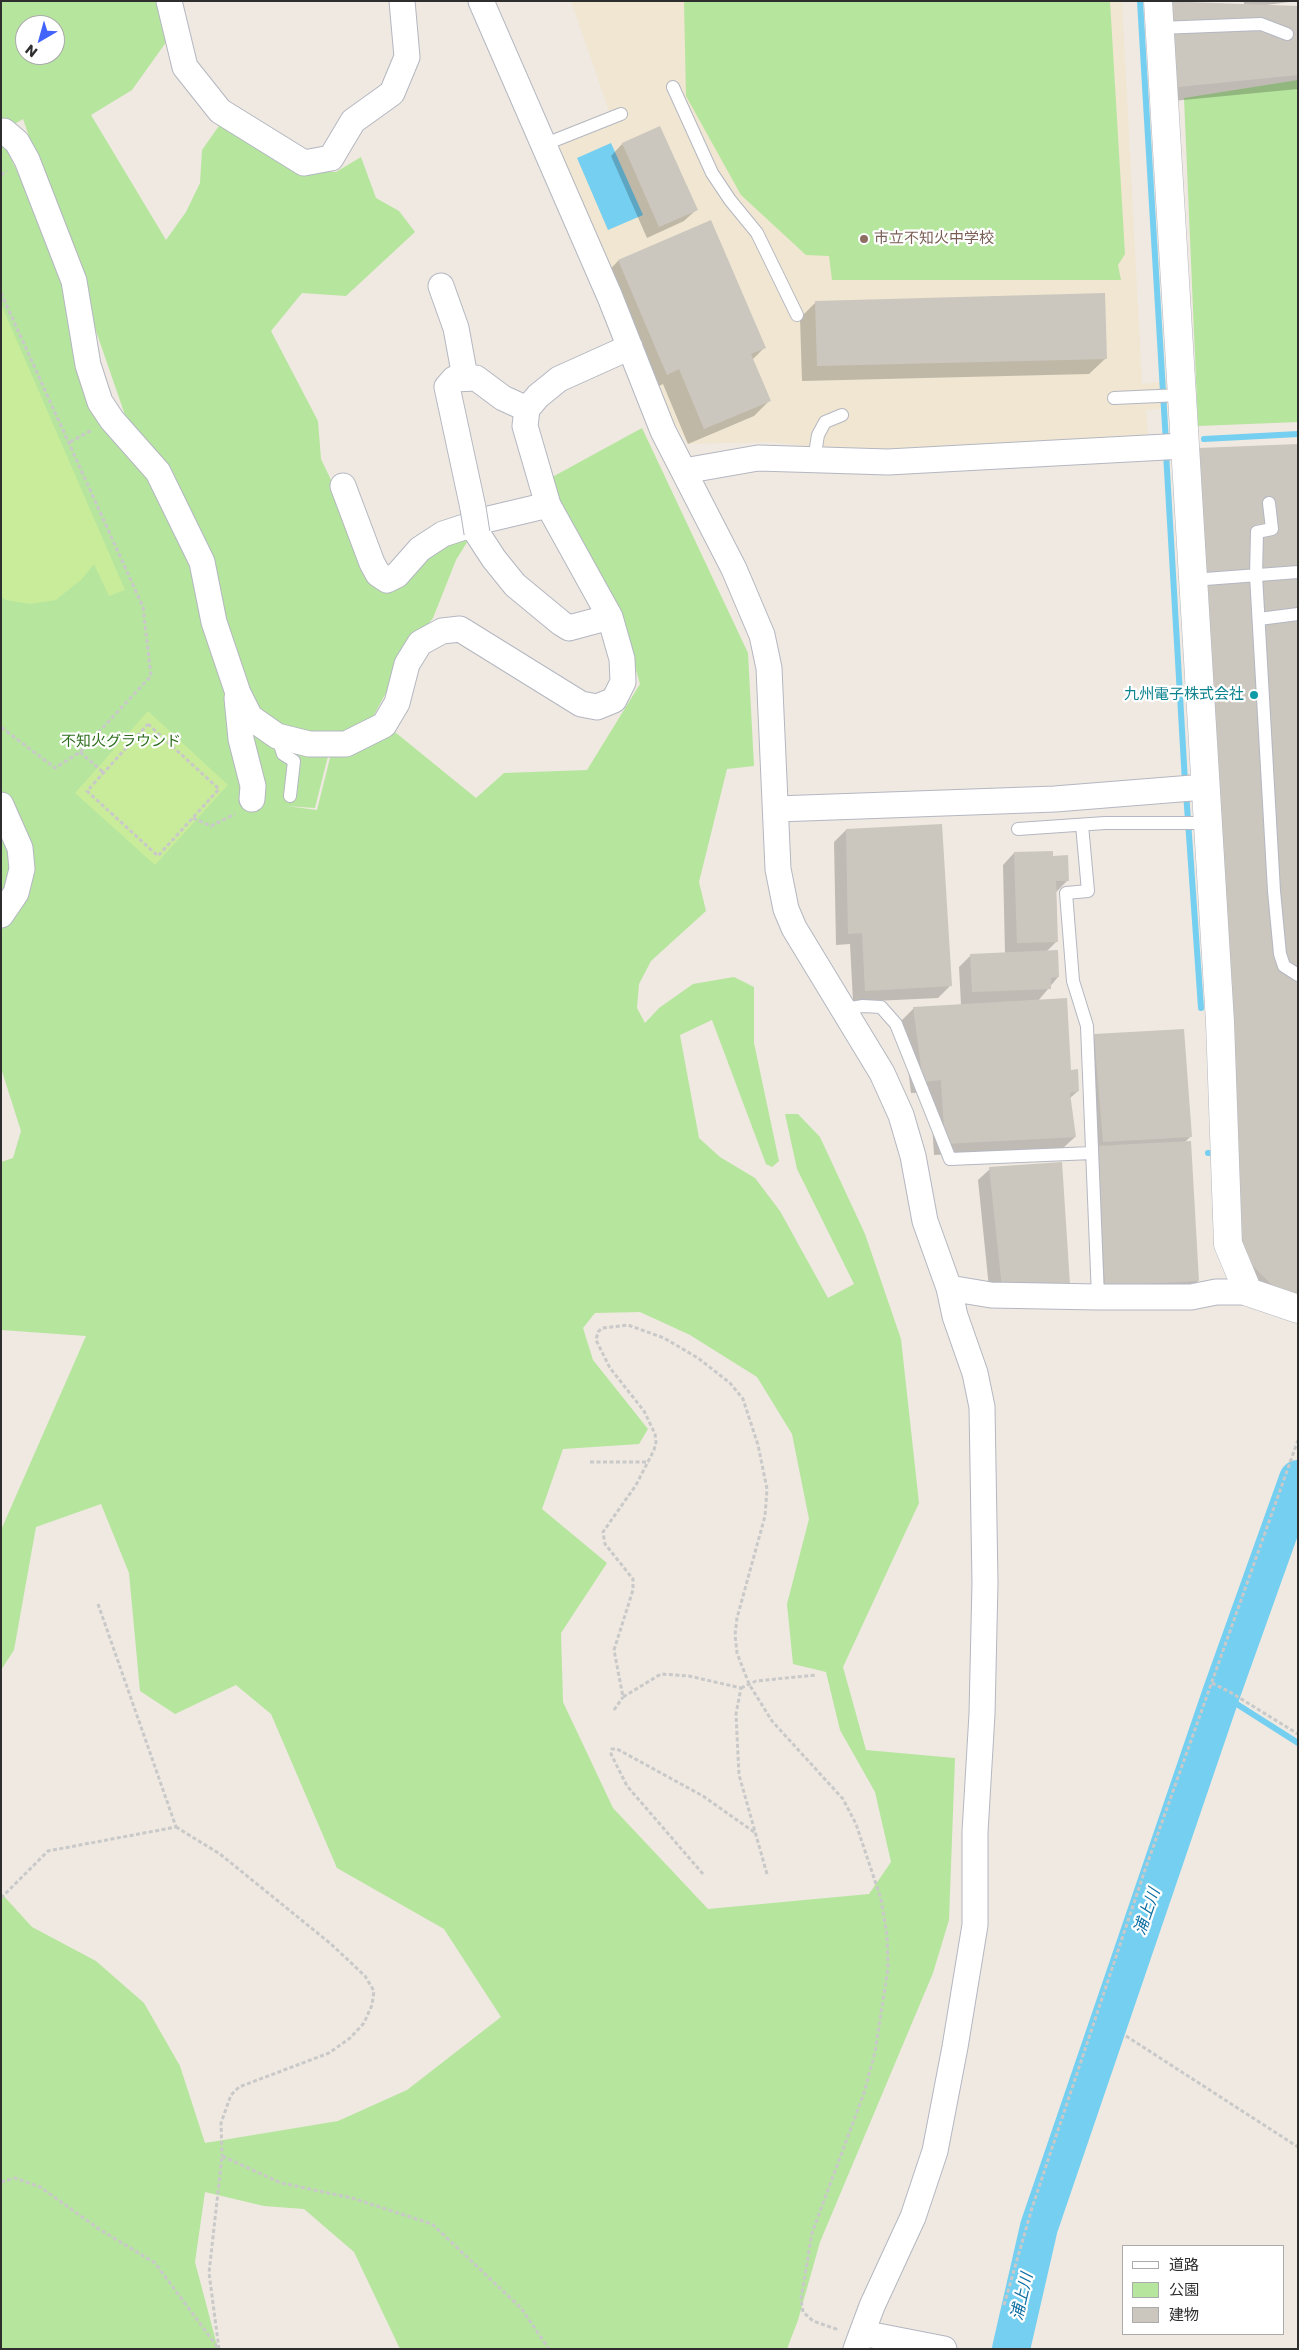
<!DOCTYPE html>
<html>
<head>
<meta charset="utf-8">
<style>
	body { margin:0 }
	#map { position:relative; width:1299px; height:2350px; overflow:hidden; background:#efe9e1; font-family:Poppins,"Noto Sans JP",sans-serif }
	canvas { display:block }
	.frame { position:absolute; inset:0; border:2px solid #2e2e2e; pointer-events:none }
	.legend { position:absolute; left:1122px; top:2245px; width:162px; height:90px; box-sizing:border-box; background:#fff; border:1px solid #ababab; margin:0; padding:6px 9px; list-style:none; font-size:15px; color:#2e2e2e }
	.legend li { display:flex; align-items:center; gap:10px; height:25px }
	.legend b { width:25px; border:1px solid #ababab }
	.north { position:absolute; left:15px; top:15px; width:50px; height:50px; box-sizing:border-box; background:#fff; border:1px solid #ababab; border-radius:50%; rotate:218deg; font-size:14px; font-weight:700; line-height:20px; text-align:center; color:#2e2e2e }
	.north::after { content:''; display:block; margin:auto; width:18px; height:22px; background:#4264fb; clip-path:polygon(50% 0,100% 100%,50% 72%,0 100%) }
</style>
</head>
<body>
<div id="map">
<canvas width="1299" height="2350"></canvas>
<div class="frame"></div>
<ul class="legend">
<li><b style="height:6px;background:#fff"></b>道路</li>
<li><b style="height:14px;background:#b6e59e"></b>公園</li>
<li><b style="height:14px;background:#cbc7bf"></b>建物</li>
</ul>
<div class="north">N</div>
</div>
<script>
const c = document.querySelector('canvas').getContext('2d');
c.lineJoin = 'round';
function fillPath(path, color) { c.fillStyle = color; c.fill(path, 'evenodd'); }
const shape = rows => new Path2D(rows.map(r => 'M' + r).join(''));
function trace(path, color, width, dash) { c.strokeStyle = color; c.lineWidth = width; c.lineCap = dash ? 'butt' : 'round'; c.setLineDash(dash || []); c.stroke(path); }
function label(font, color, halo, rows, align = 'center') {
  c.font = font + ' Poppins,"Noto Sans JP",sans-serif'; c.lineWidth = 4.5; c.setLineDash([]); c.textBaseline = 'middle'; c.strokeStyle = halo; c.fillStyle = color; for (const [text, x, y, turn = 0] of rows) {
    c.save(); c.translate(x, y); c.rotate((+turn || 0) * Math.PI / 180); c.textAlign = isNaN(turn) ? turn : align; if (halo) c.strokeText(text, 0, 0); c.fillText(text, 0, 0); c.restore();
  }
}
const education = shape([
	[571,1,1122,1,1142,384,1168,381,1169,408,1146,410,1148,434,1088,441,941,449,841,450,771,442,688,444,672,420,642,342,547,136,609,111]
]);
const green = shape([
	[1,1,163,1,169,38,132,90,91,115,166,240,186,212,200,183,202,150,221,123,295,172,336,172,361,157,376,198,399,211,415,232,346,296,302,293,271,331,318,421,321,459,332,482,353,540,381,587,433,545,469,539,456,560,433,618,413,643,374,715,476,798,504,773,587,770,640,684,618,607,545,481,642,428,748,653,754,766,727,769,699,882,706,911,651,961,639,984,637,1008,645,1023,659,1008,693,984,734,977,754,987,754,1043,779,1161,772,1167,766,1164,712,1020,680,1035,699,1138,720,1157,755,1178,780,1211,828,1298,854,1284,797,1169,785,1114,798,1114,820,1137,865,1234,901,1339,919,1503,843,1667,866,1750,955,1758,949,1920,933,1973,820,2242,798,2320,787,2349,400,2349,354,2252,304,2209,264,2206,205,2192,195,2262,218,2349,1,2349,1,1893,32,1927,96,1961,144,2003,180,2066,205,2143,338,2121,407,2090,501,2017,444,1929,337,1868,271,1714,236,1685,175,1714,140,1691,129,1573,101,1504,36,1527,14,1650,1,1670,1,1530,86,1336,1,1330,1,1162,13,1158,21,1131,1,1068,1,138,47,233,79,342,146,468,191,560,251,721,329,752,315,808,286,806,317,810,330,758,330,741,308,740,258,713,243,681,218,594,216,568,171,468,126,418,23,119,1,132],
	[25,25,55,25,55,55,25,55],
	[640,1312,690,1335,757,1377,792,1434,809,1519,787,1604,793,1664,826,1672,840,1730,875,1792,891,1862,869,1894,708,1909,613,1808,563,1702,561,1633,607,1563,542,1509,563,1449,639,1444,648,1429,593,1360,583,1328,595,1313],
	[684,1,1110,1,1125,254,1118,265,1121,280,832,280,829,256,806,255,741,195,686,96],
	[1298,80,1298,422,1198,426,1184,98]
]);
const pitch = shape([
	[1,304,125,590,109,596,94,564,82,579,56,600,30,604,6,600,1,597],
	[148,711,228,785,155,865,75,793]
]);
const water = shape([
	[611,143,643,215,608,230,577,158]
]);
const shadow = shape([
	[1244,1,1298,1,1266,5,1266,6,1298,8,1298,89,1152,103,1244,6],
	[622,144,696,210,684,221,647,238,611,156],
	[710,222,764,348,752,360,770,400,754,416,688,444,663,384,651,390,603,277,618,261],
	[816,302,1105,359,1089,374,802,381,800,318],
	[1200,449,1298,1317,1237,1282,1184,465],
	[846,830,950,986,938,998,853,1002,850,944,836,945,834,842],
	[1014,853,1052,857,1068,880,1056,892,1057,941,1046,952,1058,977,1038,1001,1078,1091,1069,1099,1075,1137,1063,1148,934,1155,930,1092,911,1093,902,1020,914,1008,961,1005,959,967,971,955,1005,954,1003,865],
	[1095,1035,1191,1136,1184,1143,1198,1281,1186,1293,1094,1298,1086,1159,1091,1154,1083,1047],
	[990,1169,1057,1296,990,1298,978,1180]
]);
const stream = shape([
	[1140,1,1166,443],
	[1204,439,1298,434],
	[1166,453,1185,782],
	[1186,792,1201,1008],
	[1208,1153,1209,1153],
	[1221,1694,1298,1743]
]);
const river = shape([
	[1011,2349,1039,2227,1221,1694,1298,1479]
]);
const building = shape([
	[1161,1,1298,6,1298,75,1168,88],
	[660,126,698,210,659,227,622,143],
	[711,220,766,348,751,354,771,401,704,429,679,369,667,375,618,260],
	[1105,293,1107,359,817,366,815,301],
	[1298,444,1298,1296,1274,1287,1253,1266,1243,1248,1223,942,1199,448],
	[942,824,952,986,865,991,862,933,848,934,846,829],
	[1053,851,1053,856,1068,855,1069,881,1056,881,1058,942,1017,943,1014,852],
	[1058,950,1059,977,1051,978,1051,989,972,992,970,954],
	[1067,998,1071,1070,1078,1069,1079,1091,1070,1093,1076,1137,945,1144,941,1080,923,1082,913,1007],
	[1184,1029,1192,1137,1103,1142,1094,1034],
	[1191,1141,1199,1281,1105,1286,1097,1146],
	[1062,1162,1070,1284,1002,1287,989,1167]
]);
const path = shape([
	[1,175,7,171],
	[1,293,143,607,151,676,80,752,55,768,1,727],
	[70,442,92,430],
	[148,724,219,789,158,856,87,791,148,724],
	[80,752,104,773],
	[193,818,211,826,235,814],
	[590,1462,649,1462],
	[1212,1683,1230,1692,1298,1734],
	[741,1688,756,1681,816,1675],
	[614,1710,623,1697],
	[176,1827,220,1854,331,1944,365,1976,374,1991,372,2005,364,2023,350,2038,329,2053,239,2087,231,2095,221,2123,222,2156],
	[703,1874,627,1786,611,1754,612,1749,617,1749,703,1796,754,1832],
	[767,1874,739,1775,736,1714,741,1688,689,1676,661,1674,623,1697,614,1650,633,1590,633,1579,605,1544,603,1532,636,1485,654,1450,656,1442,655,1434,644,1411,610,1368,596,1340,598,1332,602,1328,628,1325,664,1338,698,1358,730,1383,743,1399,758,1445,767,1489,765,1516,737,1618,735,1635,737,1653,749,1684,772,1721,843,1799,856,1824,881,1899,887,1935,888,1968,875,2052,864,2093,812,2233,801,2299,803,2312,813,2321,839,2330],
	[1,1898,48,1851,176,1827,98,1604],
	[1126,2036,1298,2147],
	[1,2182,15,2178,40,2187,99,2229,155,2263,219,2349],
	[1004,2305,1032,2208,1145,1870,1298,1440],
	[219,2349,209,2273,222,2156,281,2183,352,2198,432,2224,521,2308,549,2349]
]);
const lane = shape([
	[1159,28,1261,24,1287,34],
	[673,87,712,173,730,200,757,233,797,315],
	[543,145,621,114],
	[1114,398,1181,395],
	[814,460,818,435,825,422,842,415],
	[1269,503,1272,529,1257,532,1256,575,1274,891,1280,954,1284,966,1298,975],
	[1192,580,1298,572],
	[1259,619,1298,614],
	[277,736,283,754,294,761,290,796],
	[1082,825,1088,891,1066,893,1073,981,1087,1026,1098,1297],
	[1018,829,1105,823,1207,823],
	[845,1009,863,1006,881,1007,896,1024,950,1159,1092,1153]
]);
const street = shape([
	[169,1,185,67,220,111,304,163,331,158,353,121,392,93,407,57,402,1],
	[481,1,610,297,663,431,734,569,762,635,769,668,778,869,786,909,794,928,882,1073,901,1115,913,1156,925,1221,949,1288,955,1316,975,1373,982,1407,985,1583,982,1714,975,1832,975,1925,955,2047,935,2151,913,2217,872,2306,856,2349],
	[1,132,4,131,17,142,27,160,74,281,88,365,100,402,112,420,158,472,202,562,214,622,238,693,250,717,277,736,309,744,346,744,384,725,397,703,407,664,420,643,442,631,460,629,581,704,597,707,614,700,623,682,622,659,610,617,548,505,525,426,527,409,538,396,559,379,630,347],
	[441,286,456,328,465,377],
	[684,471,758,458,888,462,1184,446],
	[343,486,372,563,378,574,387,580,397,575,420,549,443,534,489,519,548,505],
	[473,508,447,387,454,379,476,378,503,398,527,409],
	[477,533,494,559,515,585,561,623,569,628,610,617],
	[237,698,241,739,253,786,252,799],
	[1,805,20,848,22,869,16,893,1,915],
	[777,809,1055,799,1205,787],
	[949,1288,991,1295,1098,1297,1191,1297,1216,1292,1248,1292],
	[862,2333,944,2349]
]);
const secondary = shape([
	[1158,1,1220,1022,1228,1244,1248,1292,1298,1309]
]);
const streetBridge = shape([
	[473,508,477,533]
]);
const markers = [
	[864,239,5,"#8d6e63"],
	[1254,695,5,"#0f9aa8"]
];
const educationNames = [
	["市立不知火中学校",874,239]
];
const cultureNames = [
	["九州電子株式会社",1244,695]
];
const parkNames = [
	["不知火グラウンド",121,742]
];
const waterNames = [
	["浦上川",1148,1912,-71],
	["浦上川",1023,2297,-77]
];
fillPath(education, '#f0e6d1');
fillPath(green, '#b6e59e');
fillPath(pitch, '#c9ec9a');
fillPath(water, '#75cff0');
fillPath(shadow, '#0003');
trace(stream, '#75cff0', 6);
trace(river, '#75cff0', 38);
fillPath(building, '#cbc7bf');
trace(lane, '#b4b7c1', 14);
trace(street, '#b4b7c1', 27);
trace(secondary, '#b4b7c1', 29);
trace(path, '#c9c9c9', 3, [4, 2.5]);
trace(lane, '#fff', 12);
trace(street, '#fff', 25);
trace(secondary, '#fff', 28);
trace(streetBridge, '#b4b7c1', 27, []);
trace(streetBridge, '#fff', 25);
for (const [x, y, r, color] of markers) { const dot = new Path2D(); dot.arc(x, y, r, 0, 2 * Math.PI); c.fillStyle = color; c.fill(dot); trace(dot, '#fff', 2); }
label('15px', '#785e54', '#fff', educationNames, 'left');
label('15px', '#0d838f', '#fff', cultureNames, 'right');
label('15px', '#2c6e1b', '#fff', parkNames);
label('italic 16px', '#0d6fa3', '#fff', waterNames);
</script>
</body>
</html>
